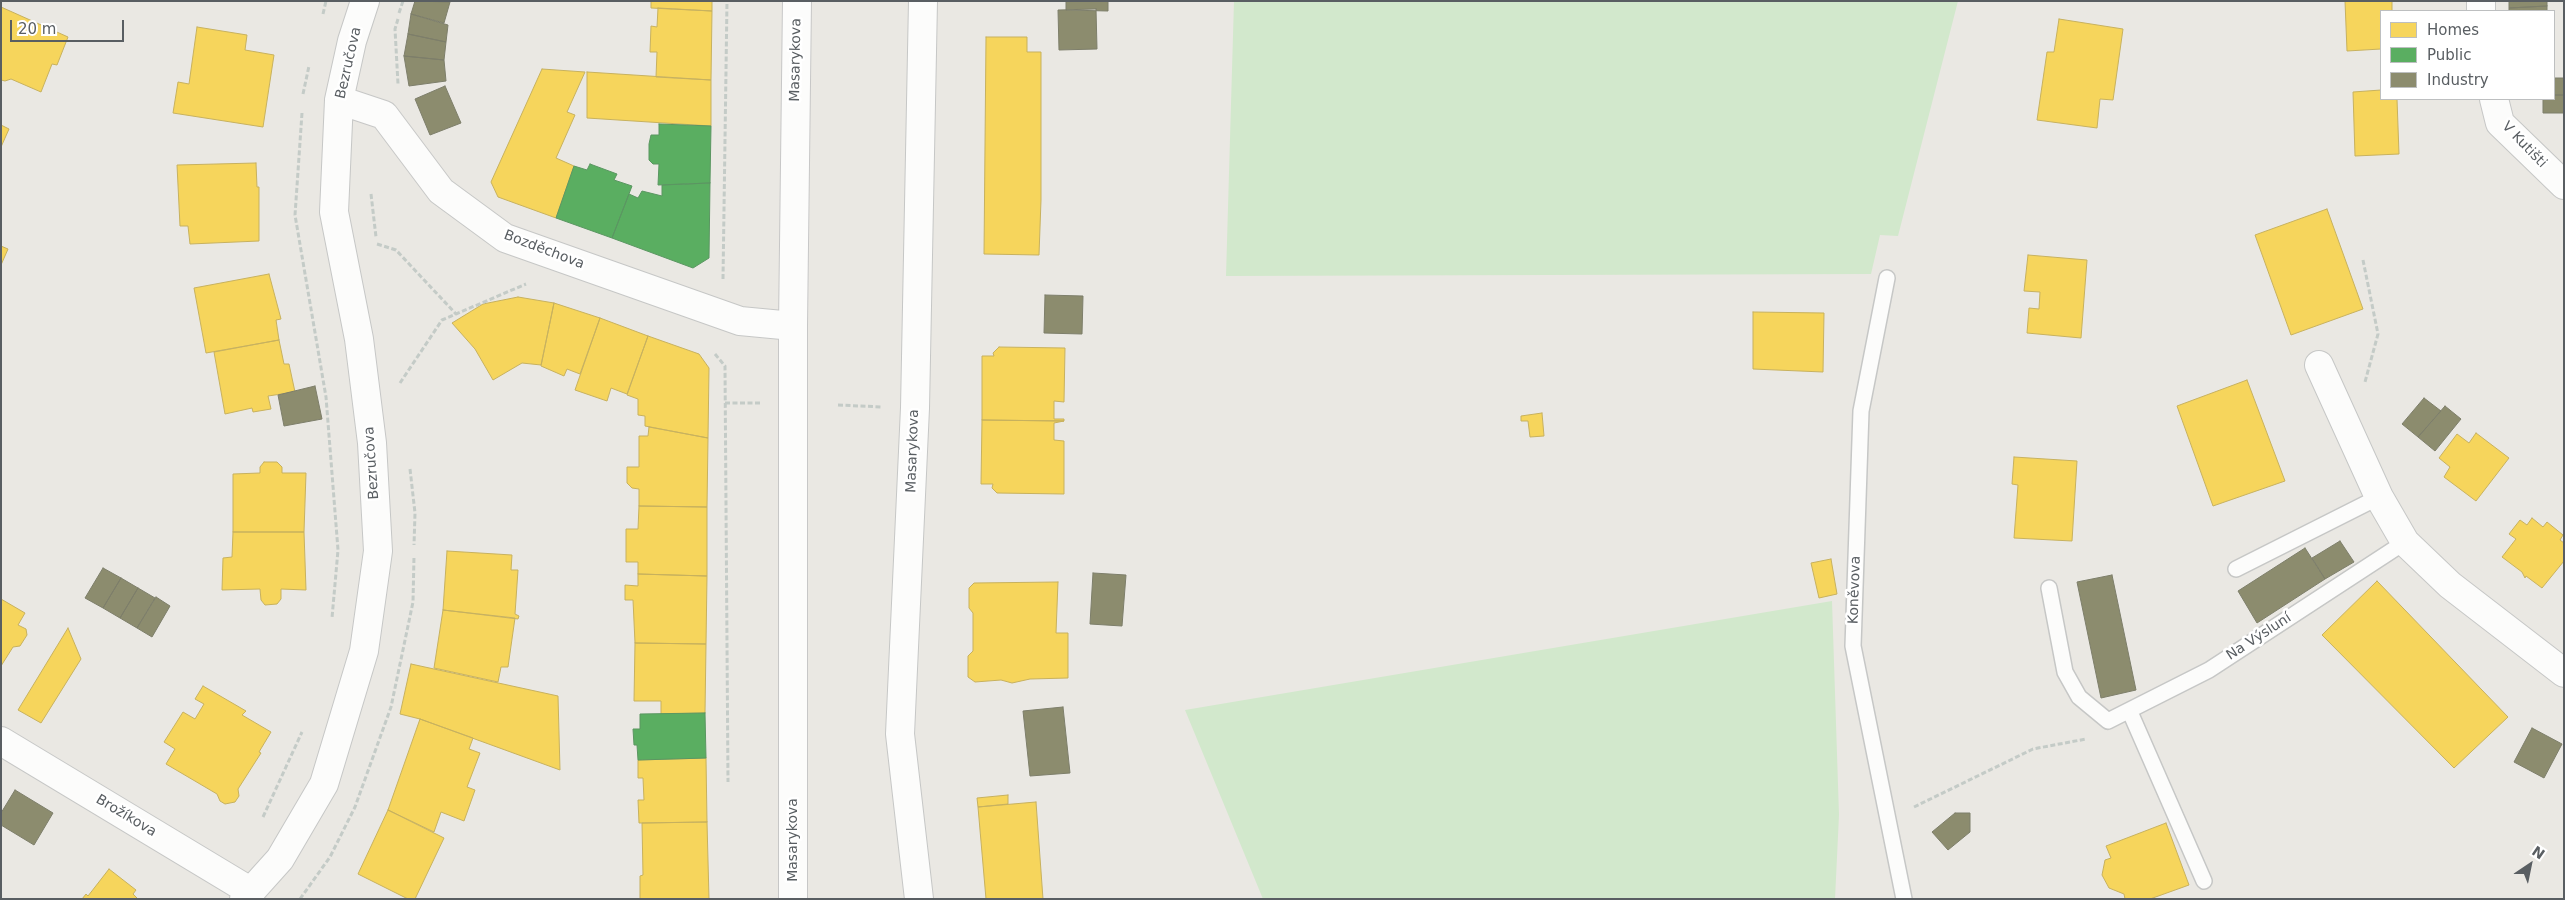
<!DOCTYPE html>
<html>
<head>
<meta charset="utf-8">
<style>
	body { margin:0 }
	#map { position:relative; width:2565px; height:900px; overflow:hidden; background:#eae8e3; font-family:"DejaVu Sans",sans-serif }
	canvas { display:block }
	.frame { position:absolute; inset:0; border:2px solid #595e62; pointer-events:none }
	.legend { position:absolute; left:2380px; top:10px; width:175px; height:90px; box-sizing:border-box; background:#fff; border:1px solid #bdbfc0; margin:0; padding:6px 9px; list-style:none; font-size:15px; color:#595e62 }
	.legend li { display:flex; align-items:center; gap:10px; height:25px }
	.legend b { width:25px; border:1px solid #bdbfc0 }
	.north { position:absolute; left:2505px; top:840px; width:50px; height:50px; -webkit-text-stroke:4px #fff; paint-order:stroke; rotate:34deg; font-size:14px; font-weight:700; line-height:20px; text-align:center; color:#595e62 }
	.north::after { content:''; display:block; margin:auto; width:18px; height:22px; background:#595e62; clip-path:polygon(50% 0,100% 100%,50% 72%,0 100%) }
	.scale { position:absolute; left:10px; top:20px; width:114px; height:22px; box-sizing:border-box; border:2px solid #595e62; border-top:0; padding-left:6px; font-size:15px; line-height:18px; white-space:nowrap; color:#595e62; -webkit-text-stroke:4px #fff; paint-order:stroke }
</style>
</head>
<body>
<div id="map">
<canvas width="2565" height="900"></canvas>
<div class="frame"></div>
<ul class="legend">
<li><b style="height:14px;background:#f6d55c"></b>Homes</li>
<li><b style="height:14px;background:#5aae61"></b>Public</li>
<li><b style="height:14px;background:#8c8c6e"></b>Industry</li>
</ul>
<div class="north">N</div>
<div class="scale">20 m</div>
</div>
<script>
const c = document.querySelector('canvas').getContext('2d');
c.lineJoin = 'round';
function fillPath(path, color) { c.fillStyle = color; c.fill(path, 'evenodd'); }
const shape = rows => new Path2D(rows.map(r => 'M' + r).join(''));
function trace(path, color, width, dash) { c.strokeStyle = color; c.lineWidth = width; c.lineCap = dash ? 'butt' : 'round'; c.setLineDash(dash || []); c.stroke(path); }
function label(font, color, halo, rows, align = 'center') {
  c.font = font + ' "DejaVu Sans",sans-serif'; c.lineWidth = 5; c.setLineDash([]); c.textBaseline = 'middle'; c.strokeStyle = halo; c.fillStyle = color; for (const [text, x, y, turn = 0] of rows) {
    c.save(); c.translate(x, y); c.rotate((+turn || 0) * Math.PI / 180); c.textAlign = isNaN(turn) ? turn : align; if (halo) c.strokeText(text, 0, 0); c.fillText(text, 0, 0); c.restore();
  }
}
const green = shape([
	[1234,1,1958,1,1898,236,1880,235,1871,274,1226,276],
	[1832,601,1839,815,1835,899,1263,899,1185,710]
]);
const homes = shape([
	[651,1,712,1,712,11,651,8,651,1],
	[2345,1,2392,1,2392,11,2381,11,2381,49,2347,51,2345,1],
	[1,7,68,37,57,65,52,64,41,92,11,79,5,81,1,80,1,7],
	[658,8,712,11,711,80,656,77,657,52,650,52,651,26,657,27,658,8],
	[2059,19,2123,29,2113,100,2100,99,2097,128,2037,120,2047,52,2054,52,2059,19],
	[197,27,247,35,245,50,274,55,263,127,173,113,178,82,189,84,197,27],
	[986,37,1027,37,1027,52,1041,52,1041,200,1039,255,984,254,986,37],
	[542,69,585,72,567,112,575,115,556,158,574,166,556,218,498,197,491,182,542,69],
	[587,72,711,80,711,126,587,118,587,72],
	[2381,90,2381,99,2397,99,2399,154,2355,156,2353,92,2381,90],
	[1,125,9,129,1,147,1,125],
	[256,163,257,187,259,187,259,241,190,244,188,226,180,226,177,165,256,163],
	[2327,209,2363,309,2291,335,2255,235,2327,209],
	[1,246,8,249,1,265,1,246],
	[2028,255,2087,260,2081,338,2027,333,2029,308,2039,309,2040,292,2024,291,2028,255],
	[269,274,281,319,276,320,279,340,206,353,194,288,269,274],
	[518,297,554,303,541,365,522,363,493,380,475,349,452,323,483,304,518,297],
	[554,303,600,318,580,374,567,369,564,376,541,366,554,303],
	[1753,312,1824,313,1823,372,1753,369,1753,312],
	[600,318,648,336,627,394,611,388,607,401,575,390,600,318],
	[648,336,699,354,709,368,708,438,645,426,645,416,638,415,638,399,627,395,648,336],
	[279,340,284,364,289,364,295,392,268,396,271,409,253,412,252,408,225,414,214,352,279,340],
	[999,347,1065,348,1064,402,1054,401,1054,419,1064,419,1064,421,982,420,982,356,994,356,993,353,999,347],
	[2247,380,2285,481,2213,506,2177,406,2247,380],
	[1542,413,1544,436,1530,437,1528,421,1521,421,1521,416,1542,413],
	[982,420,1064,421,1054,423,1054,440,1064,441,1064,494,997,493,992,488,993,484,981,484,982,420],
	[649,427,708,438,707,507,639,506,639,489,632,488,627,483,627,467,639,467,639,436,648,436,649,427],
	[2476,433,2509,458,2476,501,2444,477,2450,467,2439,458,2457,434,2469,443,2476,433],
	[2014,457,2077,461,2072,541,2014,538,2018,485,2012,484,2014,457],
	[264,462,277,462,282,467,282,473,306,473,304,532,233,532,233,474,260,473,260,467,264,462],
	[639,506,707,507,707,576,638,574,638,562,626,562,626,529,638,529,639,506],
	[2532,518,2543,527,2547,522,2563,535,2560,540,2564,543,2564,561,2542,588,2526,576,2525,578,2522,572,2502,557,2516,539,2509,534,2520,520,2527,525,2532,518],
	[233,532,304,532,306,590,281,589,281,599,277,604,265,605,261,600,260,589,222,590,223,558,232,557,233,532],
	[447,551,512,555,511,570,518,570,515,614,519,616,518,619,443,610,447,551],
	[1831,559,1837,594,1819,598,1811,563,1831,559],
	[638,574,707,576,706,644,635,643,633,600,625,600,625,585,638,586,638,574],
	[2377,581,2508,717,2454,768,2322,635,2377,581],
	[1058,582,1056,633,1068,633,1068,678,1030,679,1012,683,1001,680,975,682,968,677,968,656,973,651,973,613,969,608,969,588,974,583,1058,582],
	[1,599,25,613,18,625,26,629,27,635,20,646,13,647,1,666,1,599],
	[443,610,515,618,508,667,501,667,498,682,434,668,443,610],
	[68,628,81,659,41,723,18,710,68,628],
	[635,643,706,644,705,713,661,714,661,701,634,701,635,643],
	[411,664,558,696,560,770,420,719,400,714,411,664],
	[203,686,246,711,242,715,271,732,259,752,261,753,238,789,239,796,235,802,225,804,220,801,217,794,166,764,175,749,164,742,183,712,195,719,204,704,195,699,203,686],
	[420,719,473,738,469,749,480,753,467,787,475,790,464,821,441,812,434,832,388,810,420,719],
	[706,758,707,822,639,823,638,800,644,800,643,778,638,778,638,760,706,758],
	[1008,795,1008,804,978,807,977,798,1008,795],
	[1036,802,1043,899,986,899,978,807,1036,802],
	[388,810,444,838,415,899,408,899,358,874,388,810],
	[707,822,709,899,640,899,640,876,643,875,642,823,707,822],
	[2166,823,2189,885,2150,899,2125,899,2124,894,2109,888,2102,875,2105,860,2111,858,2106,846,2166,823],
	[109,869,136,890,133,894,138,899,82,899,86,894,88,896,109,869]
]);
const public = shape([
	[659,124,711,126,710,183,658,185,659,164,653,164,649,160,649,144,651,135,659,135,659,124],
	[590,164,617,174,614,180,632,186,612,238,556,218,574,166,587,170,590,164],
	[710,183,709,258,693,268,612,238,629,194,638,198,642,191,662,196,662,185,710,183],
	[705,713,706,758,638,760,637,745,634,745,633,729,640,729,640,714,705,713]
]);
const industry = shape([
	[415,1,450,2,444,23,411,14,415,1],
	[1066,1,1108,1,1108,11,1066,10,1066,1],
	[2509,1,2547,1,2547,6,2509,8,2509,1],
	[2547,6,2547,11,2509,11,2509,8,2547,6],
	[1096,9,1097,49,1059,50,1058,10,1096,9],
	[411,14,448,25,446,42,408,34,411,14],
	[408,34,446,42,444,60,404,56,408,34],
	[404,56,444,60,446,81,409,86,404,56],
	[2554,78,2564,78,2564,95,2554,95,2554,78],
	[445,86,461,123,430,135,415,99,445,86],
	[2554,95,2564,95,2564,113,2543,113,2543,99,2554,99,2554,95],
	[1045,295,1083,296,1082,334,1044,333,1045,295],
	[315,386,322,419,284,426,278,395,315,386],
	[2424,398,2441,411,2418,437,2402,424,2424,398],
	[2445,406,2461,419,2435,451,2418,437,2445,406],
	[2340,541,2354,562,2325,579,2312,558,2340,541],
	[2305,548,2325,579,2257,623,2238,591,2305,548],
	[103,568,121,578,103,608,85,598,103,568],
	[1093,573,1126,575,1122,626,1090,624,1093,573],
	[2112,575,2136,690,2101,698,2077,582,2112,575],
	[121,578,138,588,120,618,103,608,121,578],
	[138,588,155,598,137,628,120,618,138,588],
	[156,597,170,606,152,637,137,628,156,597],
	[1063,707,1070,773,1030,776,1023,711,1063,707],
	[2532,728,2562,744,2544,778,2514,762,2532,728],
	[15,790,53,813,34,845,1,825,1,813,15,790],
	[1955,813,1970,813,1970,832,1948,850,1932,832,1955,813]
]);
const path = shape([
	[399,13,403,1],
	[323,14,326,1],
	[398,19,395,29,398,84],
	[303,94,309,66],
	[302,113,295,215,326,397,338,550,332,618],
	[371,194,376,237],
	[377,244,396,250,456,314],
	[2363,260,2378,334,2365,382],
	[723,279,727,1],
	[715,354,725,366,728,782],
	[400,383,442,320,526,284],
	[725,403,760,403],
	[838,405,882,407],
	[410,469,415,513,414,545],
	[1914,807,2033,749,2086,739],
	[263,817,302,732],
	[300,899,330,857,355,807,391,707,413,602,414,556]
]);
const lane = shape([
	[1887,278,1861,411,1853,646,1904,899],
	[2236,569,2379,497],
	[2049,588,2065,672,2079,697,2108,721,2209,670,2405,542],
	[2130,712,2204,881]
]);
const street = shape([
	[2481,11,2481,1],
	[2494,99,2500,123,2564,185],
	[339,100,384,115,441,191,505,238,740,321,793,326],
	[2319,365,2379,497,2405,542,2450,585,2564,673],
	[1,741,250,891],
	[244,899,280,859,324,784,364,651,378,551,372,443,359,339,334,212,339,100,352,41,365,1],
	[919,899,900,734,915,408,923,1]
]);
const secondary = shape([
	[793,899,793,326,797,1]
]);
const streetNames = [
	["Masarykova",796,60,-89],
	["Bezručova",349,63,-77],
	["V Kutišti",2524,145,46],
	["Bozděchova",544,250,21],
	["Masarykova",913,451,-88],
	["Bezručova",372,463,-94],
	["Koněvova",1855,590,-88],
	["Na Výsluní",2259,637,-33],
	["Brožíkova",126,816,31],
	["Masarykova",793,840,-90]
];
fillPath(green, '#d2e8cc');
fillPath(homes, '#f6d55c');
trace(homes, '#c7b15e', 1);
fillPath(public, '#5aae61');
trace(public, '#5a9661', 1);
fillPath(industry, '#8c8c6e');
trace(industry, '#7d7e6a', 1);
trace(lane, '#c6c7c6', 18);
trace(street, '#c6c7c6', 30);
trace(secondary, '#c7c7c7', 30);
trace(path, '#c4cbc7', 3, [5, 2.5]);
trace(lane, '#fcfcfb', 15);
trace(street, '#fcfcfb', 28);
trace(secondary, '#fcfcfb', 28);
label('14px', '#595e62', '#fff', streetNames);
</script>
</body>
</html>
